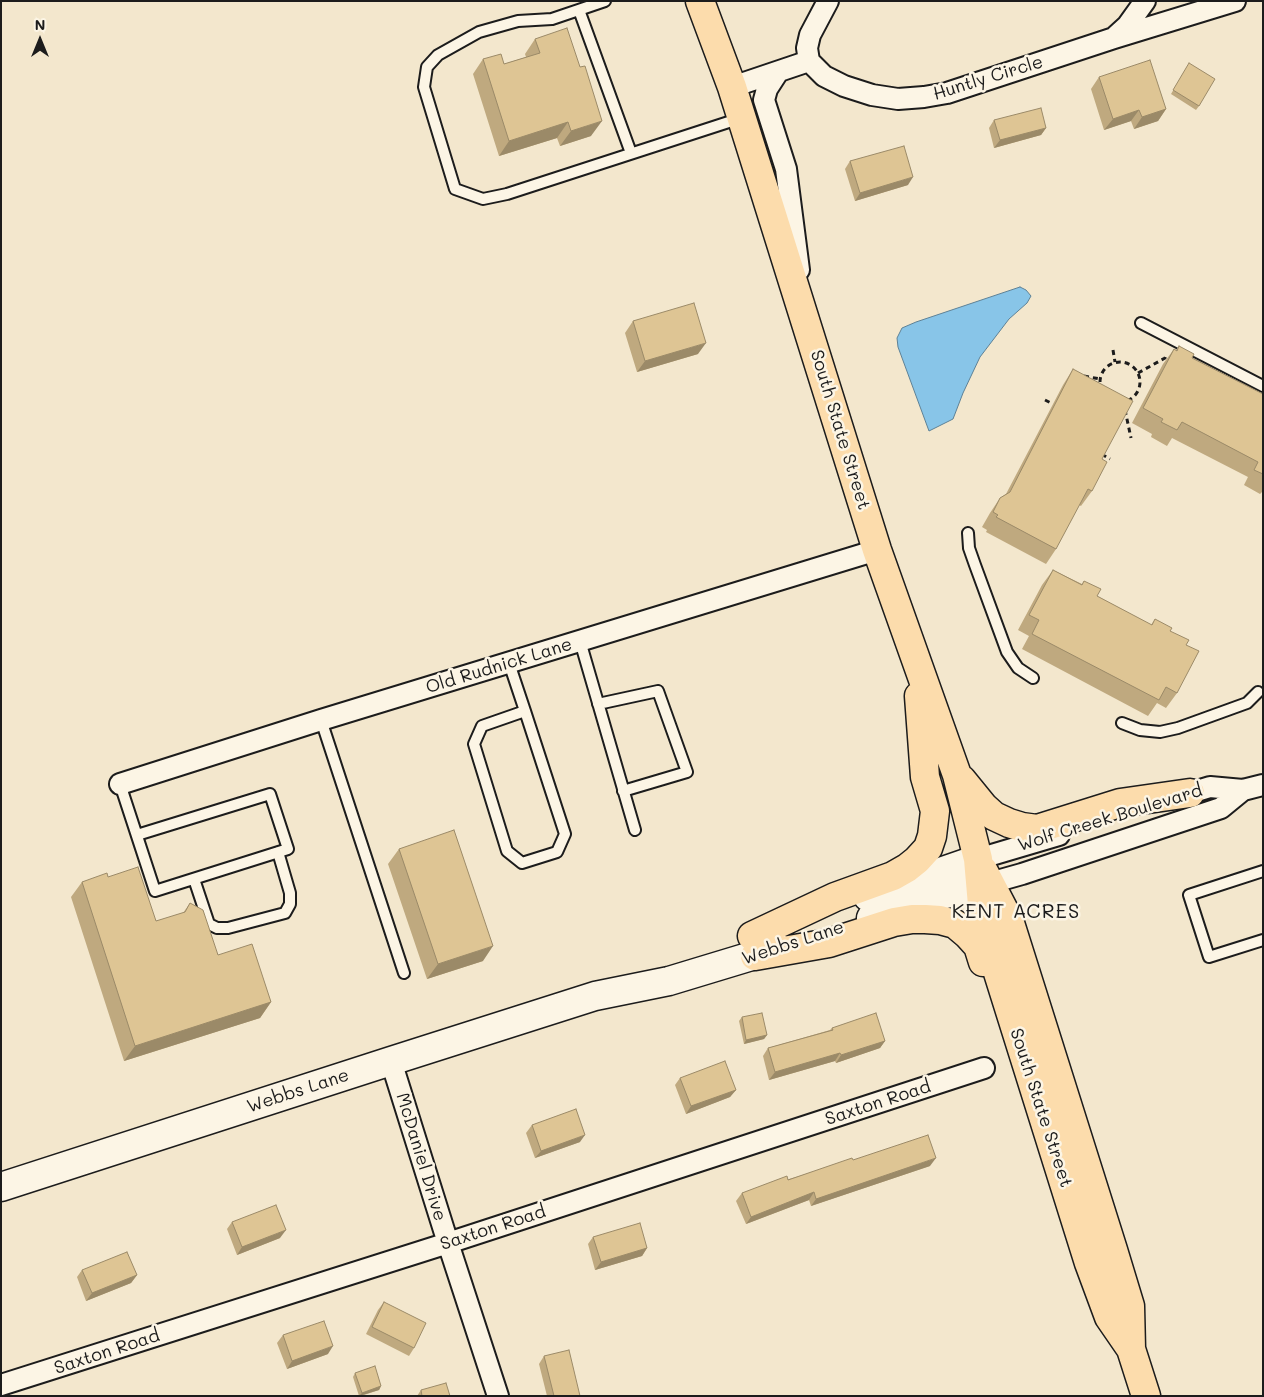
<!DOCTYPE html>
<html>
<head>
<meta charset="utf-8">
<style>
	body { margin:0 }
	#map { position:relative; width:1264px; height:1397px; overflow:hidden; background:#f3e7cd; font-family:Mali,sans-serif }
	canvas { display:block }
	.frame { position:absolute; inset:0; border:2px solid #1c1c1c; pointer-events:none }
	.north { position:absolute; left:15px; top:15px; width:50px; height:50px; -webkit-text-stroke:4px #fcf5e5; paint-order:stroke; rotate:0deg; font-size:14px; font-weight:700; line-height:20px; text-align:center; color:#1c1c1c }
	.north::after { content:''; display:block; margin:auto; width:18px; height:22px; background:#1c1c1c; clip-path:polygon(50% 0,100% 100%,50% 72%,0 100%) }
</style>
</head>
<body>
<div id="map">
<canvas width="1264" height="1397"></canvas>
<div class="frame"></div>
<div class="north">N</div>
</div>
<script>
const c = document.querySelector('canvas').getContext('2d');
c.lineJoin = 'round';
function fillPath(path, color) { c.fillStyle = color; c.fill(path, 'evenodd'); }
const shape = rows => new Path2D(rows.map(r => 'M' + r).join(''));
function trace(path, color, width, dash) { c.strokeStyle = color; c.lineWidth = width; c.lineCap = dash ? 'butt' : 'round'; c.setLineDash(dash || []); c.stroke(path); }
function label(font, color, halo, rows, align = 'center') {
  c.font = font + ' Mali,sans-serif'; c.lineWidth = 5; c.setLineDash([]); c.textBaseline = 'middle'; c.strokeStyle = halo; c.fillStyle = color; for (const [text, x, y, turn = 0] of rows) {
    c.save(); c.translate(x, y); c.rotate((+turn || 0) * Math.PI / 180); c.textAlign = isNaN(turn) ? turn : align; if (halo) c.strokeText(text, 0, 0); c.fillText(text, 0, 0); c.restore();
  }
}
const water = shape([
	[1020,287,1026,290,1031,296,1027,303,1009,319,980,357,963,393,953,419,929,431,898,347,897,338,902,328,916,322,1020,287]
]);
const path = shape([
	[1113,350,1115,362],
	'1100 382a20 20 0 1 1 40 0a20 20 0 1 1-40 0Z',
	[1138,373,1165,358,1166,355],
	[1084,376,1100,379],
	[1045,400,1053,404],
	[1125,410,1131,438],
	[1102,456,1103,455,1110,459]
]);
const lane = shape([
	[605,1,552,19,518,21,479,32,438,55,427,67,424,87,455,189,483,199,507,194,741,118],
	[579,10,631,153],
	[1141,323,1263,386],
	[968,533,969,548,975,565,1007,652,1018,668,1033,678],
	[580,641,635,830],
	[509,663,525,711,565,834,557,852,522,863,507,851,474,744,482,726,525,711],
	[598,704,658,691,687,772,623,791],
	[321,720,404,973],
	[1122,723,1140,730,1160,732,1178,728,1247,703,1258,692],
	[120,784,155,891,288,849,270,794,137,835],
	[1263,871,1189,895,1209,957,1263,940],
	[194,879,209,924,217,928,228,928,285,913,290,904,290,893,278,852]
]);
const street = shape([
	[828,1,810,35,807,48,809,61,824,76,844,86,872,95,898,99,924,97,947,93,1114,38,1235,1],
	[1116,36,1127,26,1145,1],
	[778,72,767,89,764,100,786,169,799,270],
	[732,87,809,61],
	[120,784,321,720,877,550],
	[1177,797,1210,787,1243,790,1263,785],
	[978,859,1059,835],
	[990,883,1022,874,1221,808,1243,790],
	[391,1061,448,1243,498,1396],
	[1,1385,448,1243,984,1068]
]);
const secondary = shape([
	[868,897,978,859],
	[871,918,938,896,990,883],
	[1,1187,391,1061,595,996,669,981,778,948]
]);
const primary = shape([
	[700,1,732,87,877,550,957,775,978,859,984,928,1089,1263,1109,1317,1131,1349,1146,1396],
	[962,780,984,807,994,816,1009,823,1022,827,1037,829,1120,803,1190,793],
	[983,870,1009,920,1113,1250,1130,1306,1131,1349],
	[752,936,835,897,893,876,907,868,917,860,928,848,932,836,935,811,925,777,919,696],
	[755,956,829,943,894,922,912,919,925,919,940,920,955,924,968,935,978,946,983,962]
]);
const wall = shape([
	[535,39,591,136,560,146,557,138,499,156,473,74,483,59,504,64,526,57,525,54],
	[1187,67,1199,106,1196,110,1171,94],
	[1099,77,1166,109,1158,121,1134,129,1131,121,1104,130,1091,89],
	[994,120,1046,128,1041,135,994,148,989,128],
	[850,161,908,185,855,201,845,169],
	[633,321,698,354,637,372,625,333],
	[1179,346,1192,358,1263,394,1263,491,1260,494,1244,485,1248,477,1172,438,1167,446,1151,437,1152,434,1132,423,1163,364,1174,349,1176,350],
	[1073,369,1102,459,1092,491,1081,506,1079,505,1056,549,1046,564,986,532,987,530,982,527,990,513,1000,498,1006,494,1063,385],
	[1053,570,1082,584,1084,581,1097,596,1151,625,1155,619,1186,645,1177,693,1166,708,1157,703,1148,716,1022,649,1029,636,1018,630,1042,585],
	[399,849,483,961,427,979,388,864],
	[108,877,156,921,183,913,190,903,218,955,271,1002,260,1018,124,1061,71,897,82,882],
	[742,1017,767,1035,764,1039,744,1044,739,1021],
	[832,1028,885,1041,880,1048,836,1063,835,1061,769,1080,763,1056,768,1048,830,1030],
	[680,1078,736,1090,730,1097,686,1114,675,1085],
	[532,1125,580,1142,535,1158,526,1133],
	[853,1160,930,1166,811,1206,809,1200,746,1224,736,1201,742,1193],
	[232,1222,280,1238,237,1255,227,1229],
	[593,1237,647,1248,642,1256,595,1270,588,1244],
	[82,1270,137,1275,131,1283,86,1301,77,1277],
	[384,1302,414,1348,409,1356,366,1334,378,1310],
	[283,1335,328,1354,287,1369,277,1343],
	[544,1356,580,1396,547,1396,539,1364],
	[355,1373,381,1386,379,1390,361,1396,359,1396,353,1377],
	[421,1390,450,1396,417,1396]
]);
const shadedWall = shape([
	[1166,109,1158,121,1134,129,1142,117],
	[1139,110,1131,121,1104,130,1113,119],
	[602,121,591,136,560,146,571,131],
	[568,122,557,138,499,156,509,141],
	[1046,128,1041,135,994,148,1000,140],
	[913,177,908,185,855,201,860,193],
	[706,343,698,354,637,372,645,361],
	[493,946,483,961,427,979,438,964],
	[271,1002,260,1018,124,1061,135,1046],
	[767,1035,764,1039,744,1044,746,1040],
	[885,1041,880,1048,836,1063,841,1055],
	[840,1053,835,1061,769,1080,775,1072],
	[736,1090,730,1097,686,1114,691,1106],
	[585,1135,580,1142,535,1158,541,1151],
	[936,1158,930,1166,811,1206,816,1199],
	[814,1192,809,1200,746,1224,751,1217],
	[286,1230,280,1238,237,1255,242,1247],
	[647,1248,642,1256,595,1270,601,1262],
	[137,1275,131,1283,86,1301,92,1293],
	[333,1346,328,1354,287,1369,292,1361],
	[381,1386,379,1390,359,1396,362,1393]
]);
const building = shape([
	[567,28,580,67,585,66,602,121,571,131,568,122,509,141,483,59,501,54,504,64,540,53,535,39,567,28],
	[1150,60,1166,109,1142,117,1139,110,1113,119,1099,77,1150,60],
	[1189,63,1215,79,1199,106,1173,90,1189,63],
	[1041,108,1046,128,1000,140,994,120,1041,108],
	[904,146,913,177,860,193,850,161,904,146],
	[694,303,706,343,645,361,633,321,694,303],
	[1179,346,1194,354,1192,358,1263,394,1263,474,1254,470,1258,462,1182,422,1177,430,1161,422,1163,419,1143,408,1174,349,1177,351,1179,346],
	[1073,369,1133,401,1102,459,1107,462,1092,491,1088,489,1056,549,996,517,998,515,993,512,1000,498,1010,492,1073,369],
	[1053,570,1082,585,1084,581,1101,589,1097,596,1152,625,1155,619,1172,628,1170,631,1189,640,1186,645,1199,651,1177,693,1166,687,1159,700,1032,634,1039,620,1029,615,1053,570],
	[454,830,493,946,438,964,399,849,454,830],
	[138,867,156,921,185,912,190,903,203,910,218,955,252,944,271,1002,135,1046,82,882,107,873,108,877,138,867],
	[762,1013,767,1035,746,1040,742,1017,762,1013],
	[876,1013,885,1041,841,1055,840,1053,775,1072,768,1048,833,1030,832,1028,876,1013],
	[725,1061,736,1090,691,1106,680,1078,725,1061],
	[576,1109,585,1135,541,1151,532,1125,576,1109],
	[928,1135,936,1158,816,1199,814,1192,751,1217,742,1193,787,1176,788,1180,852,1158,853,1160,928,1135],
	[276,1205,286,1230,242,1247,232,1222,276,1205],
	[640,1223,647,1248,601,1262,593,1237,640,1223],
	[127,1252,137,1275,92,1293,82,1270,127,1252],
	[384,1302,426,1323,414,1348,372,1327,384,1302],
	[324,1321,333,1346,292,1361,283,1335,324,1321],
	[569,1350,580,1396,554,1396,544,1356,569,1350],
	[375,1366,381,1386,362,1393,355,1373,375,1366],
	[446,1383,450,1396,422,1396,421,1390,446,1383]
]);
const streetNames = [
	["Huntly Circle",988,78,-17],
	["South State Street",840,430,73],
	["Old Rudnick Lane",499,666,-17],
	["Wolf Creek Boulevard",1110,818,-17],
	["Webbs Lane",793,943,-18],
	["Webbs Lane",298,1091,-18],
	["Saxton Road",878,1103,-18],
	["South State Street",1041,1108,72],
	["McDaniel Drive",421,1157,73],
	["Saxton Road",493,1228,-18],
	["Saxton Road",107,1352,-18]
];
const quarterNames = [
	["KENT ACRES",1016,912]
];
fillPath(water, '#88c5e8');
trace(water, '#5d8196', 1);
trace(lane, '#1c1c1c', 14);
trace(street, '#1c1c1c', 24);
trace(secondary, '#1c1c1c', 31);
trace(primary, '#1c1c1c', 31);
trace(path, '#1c1c1c', 3, [5, 4]);
trace(lane, '#fcf5e5', 10);
trace(street, '#fcf5e5', 20);
trace(secondary, '#fcf5e5', 28);
trace(primary, '#fcdcac', 28);
fillPath(wall, '#bfa97f');
fillPath(shadedWall, '#9b8a68');
fillPath(building, '#dec594');
trace(building, '#9b8a68', 1);
label('18px', '#1c1c1c', '#fcf5e5', streetNames);
c.letterSpacing = '1px';
label('20px', '#1c1c1c', '#fcf5e5', quarterNames);
c.letterSpacing = '0px';
</script>
</body>
</html>
